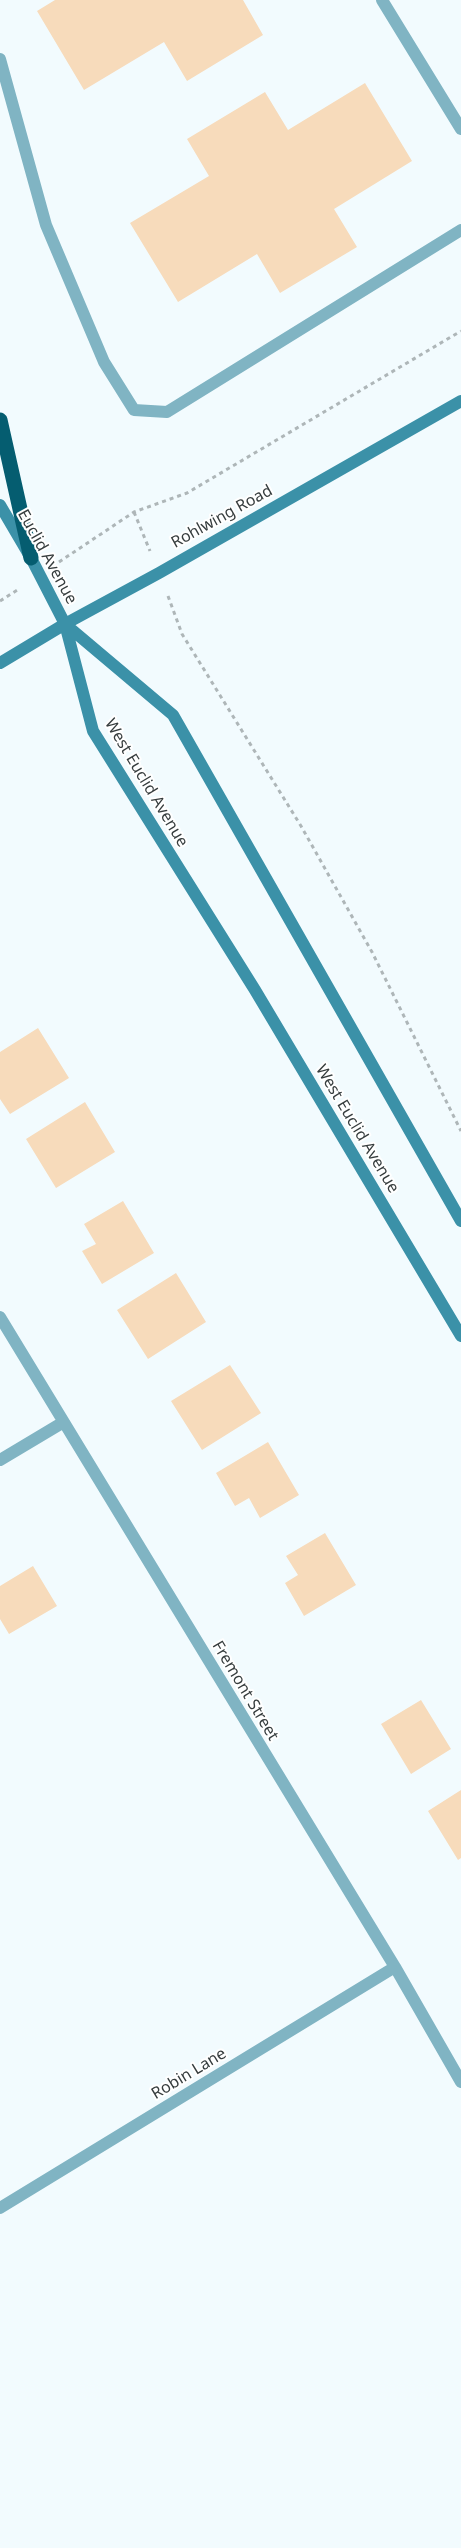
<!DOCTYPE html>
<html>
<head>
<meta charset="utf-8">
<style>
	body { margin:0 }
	canvas { display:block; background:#f2fbfe }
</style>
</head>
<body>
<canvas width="461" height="2548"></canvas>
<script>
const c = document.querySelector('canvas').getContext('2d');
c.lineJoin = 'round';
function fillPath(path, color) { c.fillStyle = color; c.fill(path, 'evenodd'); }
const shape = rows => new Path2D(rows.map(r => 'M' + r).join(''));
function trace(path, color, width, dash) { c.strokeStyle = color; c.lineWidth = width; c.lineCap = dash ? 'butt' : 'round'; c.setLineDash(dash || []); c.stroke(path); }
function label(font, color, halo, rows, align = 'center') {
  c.font = font + ' "Noto Sans",sans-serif'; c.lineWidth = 4; c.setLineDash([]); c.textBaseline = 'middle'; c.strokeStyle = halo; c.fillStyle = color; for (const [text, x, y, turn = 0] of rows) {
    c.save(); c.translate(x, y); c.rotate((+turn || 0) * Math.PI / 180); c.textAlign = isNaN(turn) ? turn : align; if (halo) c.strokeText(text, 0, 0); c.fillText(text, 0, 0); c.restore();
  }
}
const building = shape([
	[55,0,243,0,263,35,187,81,164,42,84,90,37,11],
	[365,83,412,161,334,209,357,247,280,293,257,254,178,302,130,223,209,176,187,139,265,92,288,130],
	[38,1028,69,1078,10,1114,0,1099,0,1052],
	[85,1102,115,1152,56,1188,26,1139],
	[123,1201,154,1253,102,1284,82,1251,96,1244,84,1224],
	[176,1273,206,1322,148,1359,117,1310],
	[230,1365,261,1413,202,1450,171,1401],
	[268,1442,299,1495,260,1518,249,1498,235,1506,216,1473],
	[325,1533,356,1585,304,1616,285,1583,298,1575,286,1556],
	[33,1566,57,1606,9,1634,0,1619,0,1586],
	[421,1700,451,1749,411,1774,381,1724],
	[461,1790,461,1858,458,1860,428,1811]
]);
const path = shape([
	[134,512,150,551],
	[59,562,134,512,187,493,461,331],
	[168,596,182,634,301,826,372,952,461,1131],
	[0,601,19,589]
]);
const street = shape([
	[382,0,461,129],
	[0,59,46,225,104,362,134,410,167,412,461,230],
	[0,1317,395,1967,461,2082],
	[0,1460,62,1423],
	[0,2208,395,1967]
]);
const secondary = shape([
	[0,505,31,558,65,624,93,731,255,990,461,1336],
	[65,624,173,715,461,1221],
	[0,663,65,624,159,573,461,401]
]);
const highway = shape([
	[0,420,31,558]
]);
const streetNames = [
	["Rohlwing Road",222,517,-29],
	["Euclid Avenue",47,557,61],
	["West Euclid Avenue",146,783,59],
	["West Euclid Avenue",357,1129,59],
	["Fremont Street",245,1691,59],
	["Robin Lane",189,2074,-31]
];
fillPath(building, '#f7dbbb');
trace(path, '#aeb6b8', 3, [4, 4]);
trace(street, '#80b4c3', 12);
trace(secondary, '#3b91a8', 12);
trace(highway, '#055d70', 15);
label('16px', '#363d3e', '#fff', streetNames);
</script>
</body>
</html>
